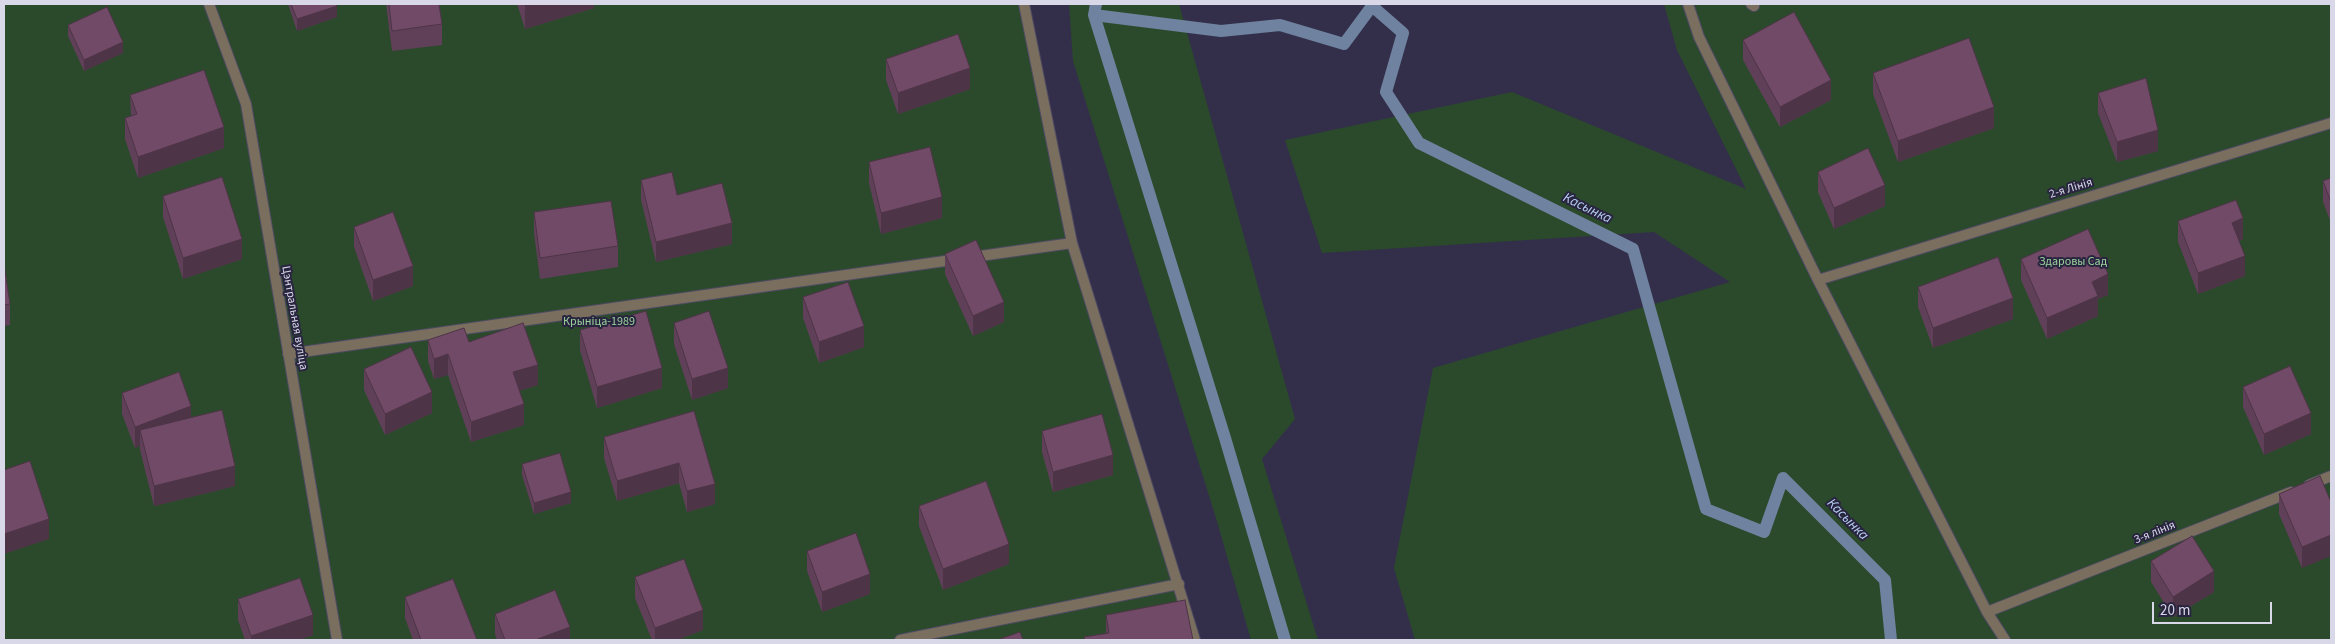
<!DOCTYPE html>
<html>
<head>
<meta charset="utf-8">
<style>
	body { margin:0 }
	#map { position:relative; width:2335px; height:644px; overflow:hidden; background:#332f4a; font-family:"Source Sans 3",sans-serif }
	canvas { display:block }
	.frame { position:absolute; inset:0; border:5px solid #d9d8e9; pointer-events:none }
	.scale { position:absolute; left:2152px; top:602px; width:120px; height:22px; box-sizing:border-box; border:2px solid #d9d8e9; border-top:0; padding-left:6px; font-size:15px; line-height:18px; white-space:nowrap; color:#d9d8e9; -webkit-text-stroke:4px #292540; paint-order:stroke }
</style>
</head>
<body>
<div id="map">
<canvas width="2335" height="644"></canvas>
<div class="frame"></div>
<div class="scale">20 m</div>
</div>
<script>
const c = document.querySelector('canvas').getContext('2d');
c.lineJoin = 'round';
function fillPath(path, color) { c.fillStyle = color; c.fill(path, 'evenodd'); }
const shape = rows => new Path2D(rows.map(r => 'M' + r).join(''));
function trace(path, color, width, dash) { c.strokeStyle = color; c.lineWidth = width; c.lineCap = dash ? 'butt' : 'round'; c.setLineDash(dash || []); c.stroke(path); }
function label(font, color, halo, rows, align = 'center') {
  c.font = font + ' "Source Sans 3",sans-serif'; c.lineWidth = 4; c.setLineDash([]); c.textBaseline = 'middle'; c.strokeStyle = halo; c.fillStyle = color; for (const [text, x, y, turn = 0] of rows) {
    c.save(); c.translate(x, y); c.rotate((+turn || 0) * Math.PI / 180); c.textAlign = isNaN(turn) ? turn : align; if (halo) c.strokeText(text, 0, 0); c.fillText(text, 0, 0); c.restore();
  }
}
const green = shape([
	[4,4,1024,4,1072,243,1195,640,4,640],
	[1069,4,1179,4,1295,419,1262,459,1318,640,1251,640,1216,518,1073,61],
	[1664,4,2331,4,2331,640,1415,640,1394,568,1433,368,1730,282,1654,232,1322,253,1285,140,1512,92,1746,189,1677,50]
]);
const stream = shape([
	[1096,4,1094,15,1221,31,1280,25,1344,44,1372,6,1403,33,1386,92,1419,143,1633,249,1706,509,1764,532,1783,478,1885,580,1891,640],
	[1094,15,1225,438,1285,640]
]);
const service = shape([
	[1751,4,1754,6]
]);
const minor = shape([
	[209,4,246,104,337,640],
	[1024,4,1072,243,1195,640],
	[1688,4,1699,37,1818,280,1987,612,2005,640],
	[1818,280,2331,123],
	[288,354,1072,243],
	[2309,485,2331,476],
	[1987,612,2291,492],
	[900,640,1179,584]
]);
const wall = shape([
	[288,4,336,4,337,17,297,31],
	[386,4,439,4,442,24,442,45,392,51],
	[517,4,594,4,594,8,525,29],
	[68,25,123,53,84,71,68,36],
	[1743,40,1831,100,1780,127,1743,60],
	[886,59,970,89,898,114,886,80],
	[1873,73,1994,128,1898,162,1873,94],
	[2098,93,2158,151,2117,162,2098,113],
	[130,95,224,148,138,178,125,139,125,118,131,116],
	[2331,155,2331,223,2323,202,2323,181,2331,178,2330,176,2330,156],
	[869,162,942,218,881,234,869,183],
	[1818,172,1885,206,1834,229,1818,192],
	[641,180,677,195,732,244,656,262,641,200],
	[163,196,242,259,183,279,163,217],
	[534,212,618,246,618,267,540,279,534,233],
	[2178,221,2243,239,2239,241,2245,276,2198,294,2178,242],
	[354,227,413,286,373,301,354,247],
	[945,254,1004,322,973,336,945,274],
	[2021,259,2108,295,2098,299,2098,316,2047,339,2021,280],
	[4,264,10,304,10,325,4,326],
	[1918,287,2013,319,1933,348,1918,307],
	[803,297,864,347,819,363,803,318],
	[674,323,728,388,692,400,674,344],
	[580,330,662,388,597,408,580,350],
	[428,340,469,342,538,385,519,391,524,425,471,442,448,375,434,379,428,361],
	[364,369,432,413,385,435,364,390],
	[2243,387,2311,434,2264,455,2243,407],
	[122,393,191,417,235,486,154,506,140,450,140,446,135,448,122,414],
	[694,411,715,504,687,512,679,483,617,501,604,458,604,437],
	[1042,431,1113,475,1053,492,1042,452],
	[522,464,571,503,534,514,522,475],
	[2320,476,2302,568,2279,514,2279,494],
	[919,506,1009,564,943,590,919,526],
	[807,551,870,594,822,612,807,571],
	[2151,561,2214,592,2173,617,2151,582],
	[635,577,703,630,677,640,652,640,635,598],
	[405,597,477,640,413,640,405,618],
	[238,599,313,635,299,640,245,640,238,620],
	[495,614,570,640,497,640,495,634],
	[1106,615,1193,640,1084,640,1084,637,1106,634]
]);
const shadedWall = shape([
	[525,4,594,4,594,8,525,29],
	[337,6,337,17,297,31,297,19],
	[123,42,123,53,84,71,84,60],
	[970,68,970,89,898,114,898,93],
	[1831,80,1831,100,1780,127,1780,107],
	[1994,107,1994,128,1898,162,1898,141],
	[224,127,224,148,138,178,138,157],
	[2158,130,2158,151,2117,162,2117,142],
	[1885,185,1885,206,1834,229,1834,208],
	[942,197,942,218,881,234,881,213],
	[2243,218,2243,239,2232,243,2232,223],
	[732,223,732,244,656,262,656,242],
	[242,239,242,259,183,279,183,258],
	[2245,256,2245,276,2198,294,2198,273],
	[413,266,413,286,373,301,373,280],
	[2108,274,2108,295,2098,299,2098,316,2047,339,2047,318,2092,282],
	[2013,298,2013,319,1933,348,1933,328],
	[1004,302,1004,322,973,336,973,316],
	[864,326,864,347,819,363,819,342],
	[448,354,448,375,434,379,434,359],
	[538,365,538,385,513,393,513,372],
	[662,368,662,388,597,408,597,387],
	[728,368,728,388,692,400,692,379],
	[432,392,432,413,385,435,385,414],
	[524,404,524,425,471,442,471,422],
	[191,406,191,427,140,430,140,446,135,448,135,427],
	[2311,413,2311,434,2264,455,2264,434],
	[1113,455,1113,475,1053,492,1053,472],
	[679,463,679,483,617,501,617,481],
	[235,466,235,486,154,506,154,486],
	[715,484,715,504,687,512,687,491],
	[571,492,571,503,534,514,534,503],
	[49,519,49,539,4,554,4,534],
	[2331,535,2331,556,2302,568,2302,547],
	[1009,544,1009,564,943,590,943,569],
	[2214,571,2214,592,2173,617,2173,597],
	[870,574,870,594,822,612,822,592],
	[703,610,703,630,677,640,655,640,655,628],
	[313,615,313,635,299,640,251,640,251,636],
	[570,627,570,640,535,640]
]);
const building = shape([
	[291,4,336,4,337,6,297,19,291,4],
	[389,4,439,4,442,24,392,31,389,4],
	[107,7,123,42,84,60,68,25,107,7],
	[1794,12,1831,80,1780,107,1743,40,1794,12],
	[958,34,970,68,898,93,886,59,958,34],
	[1969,38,1994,107,1898,141,1873,73,1969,38],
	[204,70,224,127,138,157,125,118,137,114,130,95,204,70],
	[2146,78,2158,130,2117,142,2098,93,2146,78],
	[930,147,942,197,881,213,869,162,930,147],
	[1868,148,1885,185,1834,208,1818,172,1868,148],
	[672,172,677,195,722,183,732,223,656,242,641,180,672,172],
	[222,177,242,239,183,258,163,196,222,177],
	[2331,178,2331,202,2323,181,2331,178],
	[2236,200,2243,218,2232,223,2245,256,2198,273,2178,221,2236,200],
	[611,201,618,246,540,258,534,212,611,201],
	[393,212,413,266,373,280,354,227,393,212],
	[2088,229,2108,274,2092,282,2098,296,2047,318,2021,259,2088,229],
	[976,240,1004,302,973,316,945,254,976,240],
	[1998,257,2013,298,1933,328,1918,287,1998,257],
	[4,264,10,304,4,305,4,264],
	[848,282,864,326,819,342,803,297,848,282],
	[646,311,662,368,597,387,580,330,646,311],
	[709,311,728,368,692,379,674,323,709,311],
	[523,323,538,365,513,372,524,404,471,422,448,354,434,359,428,340,464,328,469,342,523,323],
	[411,347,432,392,385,414,364,369,411,347],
	[2290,366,2311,413,2264,434,2243,387,2290,366],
	[179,372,191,406,135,427,122,393,179,372],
	[222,410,235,466,154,486,140,430,222,410],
	[694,411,715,484,687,491,679,463,617,481,604,437,694,411],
	[1102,414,1113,455,1053,472,1042,431,1102,414],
	[560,453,571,492,534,503,522,464,560,453],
	[30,461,49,519,4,534,4,470,30,461],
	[2320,476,2331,502,2331,535,2302,547,2279,494,2320,476],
	[986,481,1009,544,943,569,919,506,986,481],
	[856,533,870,574,822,592,807,551,856,533],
	[2192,536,2214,571,2173,597,2151,561,2192,536],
	[684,559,703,610,655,628,635,577,684,559],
	[300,578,313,615,251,636,238,599,300,578],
	[453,579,477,640,421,640,405,597,453,579],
	[555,590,570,627,535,640,505,640,495,614,555,590],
	[1185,600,1193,640,1085,640,1084,637,1109,633,1106,615,1185,600],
	[1020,632,1023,640,997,640,1020,632]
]);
const streetNames = [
	["2-я Лінія",2071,189,-17],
	["Цэнтральная вуліца",294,318,80],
	["3-я лінія",2155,533,-22]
];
const parkNames = [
	["Здаровы Сад",2073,262],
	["Крыніца-1989",599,322]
];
const waterNames = [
	["Касынка",1587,209,26],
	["Касынка",1847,520,45]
];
fillPath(green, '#2b4a2c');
trace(stream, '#6f829f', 12);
trace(service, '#4e4a63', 12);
trace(minor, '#4e4a63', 12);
trace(service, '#7a6f5e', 10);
trace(minor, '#7a6f5e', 10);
fillPath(wall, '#604058');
fillPath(shadedWall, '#4e3447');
fillPath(building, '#704a66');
trace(building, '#4e3447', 1);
label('12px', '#d9d8e9', '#292540', streetNames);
label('12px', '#99d19a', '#292540', parkNames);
label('italic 14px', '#b7d1f4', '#292540', waterNames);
</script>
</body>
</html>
